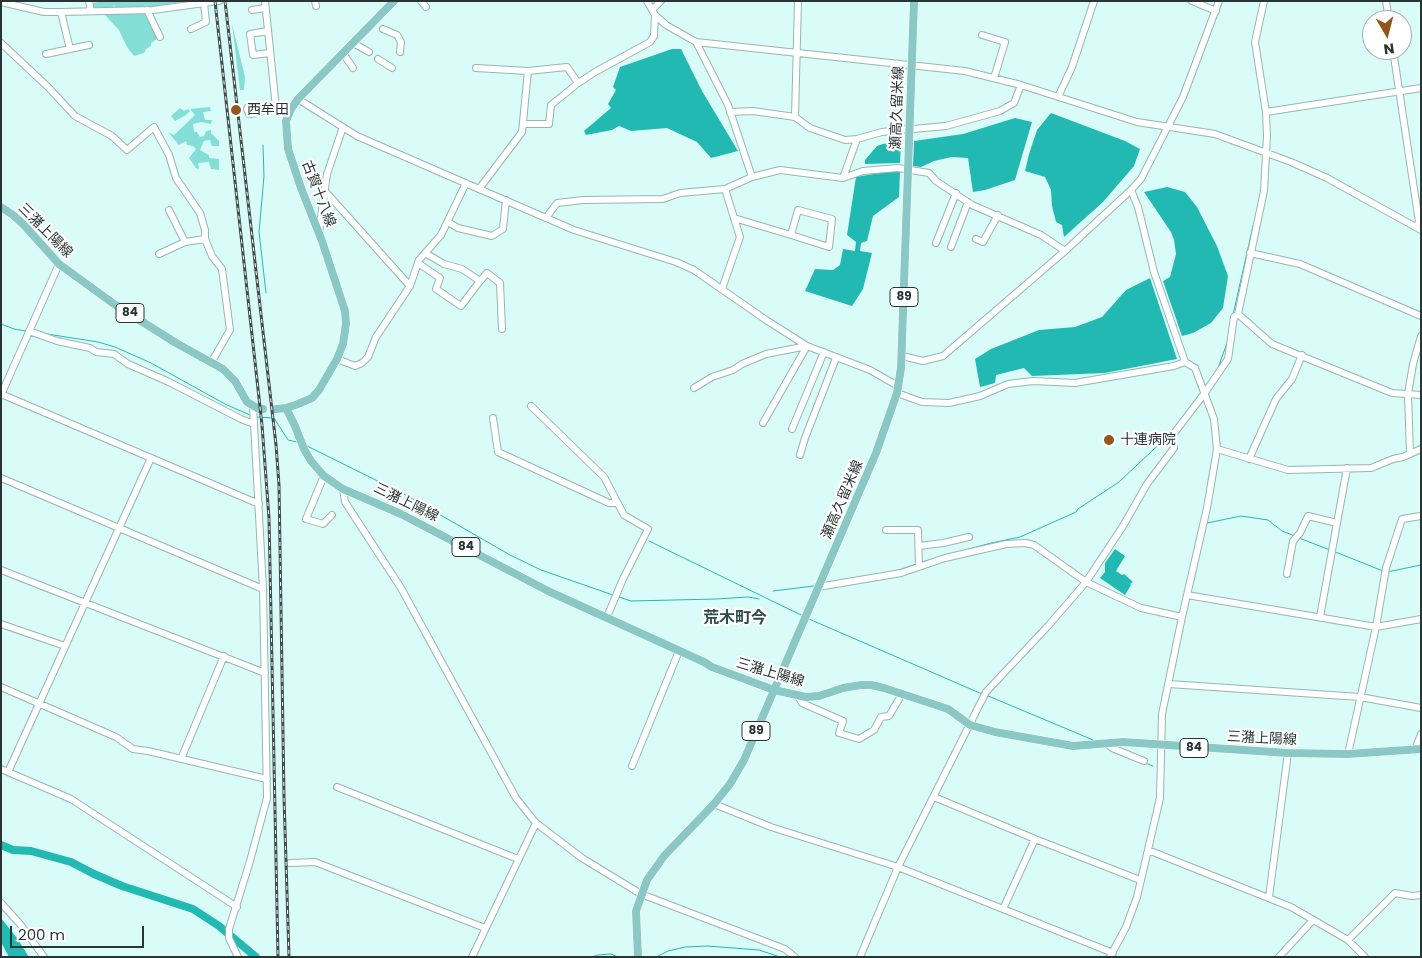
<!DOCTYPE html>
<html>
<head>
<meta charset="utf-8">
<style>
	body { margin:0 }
	#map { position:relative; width:1422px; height:958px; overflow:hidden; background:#dafcf9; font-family:Poppins,sans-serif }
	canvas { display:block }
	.frame { position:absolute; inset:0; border:2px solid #283534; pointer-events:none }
	.north { position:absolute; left:1362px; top:10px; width:50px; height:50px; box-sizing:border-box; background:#fff; border:1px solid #a9aeae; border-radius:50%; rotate:172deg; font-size:14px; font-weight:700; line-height:20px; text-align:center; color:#283534 }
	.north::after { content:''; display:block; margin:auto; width:18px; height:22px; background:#935719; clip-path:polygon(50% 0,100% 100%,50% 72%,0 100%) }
	.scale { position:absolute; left:10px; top:926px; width:134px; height:22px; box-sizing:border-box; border:2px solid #283534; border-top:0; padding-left:6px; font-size:15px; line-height:18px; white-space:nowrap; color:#283534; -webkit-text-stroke:4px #fff; paint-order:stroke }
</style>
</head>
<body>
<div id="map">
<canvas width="1422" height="958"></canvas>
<div class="frame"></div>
<div class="north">N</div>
<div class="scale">200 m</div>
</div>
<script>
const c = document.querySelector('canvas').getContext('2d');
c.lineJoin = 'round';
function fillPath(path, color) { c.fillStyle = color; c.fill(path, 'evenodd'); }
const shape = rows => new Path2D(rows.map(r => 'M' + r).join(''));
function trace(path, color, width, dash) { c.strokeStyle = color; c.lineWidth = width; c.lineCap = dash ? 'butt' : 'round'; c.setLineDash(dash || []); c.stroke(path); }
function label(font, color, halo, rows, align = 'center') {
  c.font = font + ' Poppins,"Noto Sans JP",sans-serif'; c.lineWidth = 4.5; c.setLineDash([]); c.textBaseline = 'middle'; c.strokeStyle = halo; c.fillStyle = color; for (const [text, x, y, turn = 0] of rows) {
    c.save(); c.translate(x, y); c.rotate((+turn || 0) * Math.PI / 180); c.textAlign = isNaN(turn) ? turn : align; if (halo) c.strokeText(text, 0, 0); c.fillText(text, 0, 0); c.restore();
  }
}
const green = shape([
	[105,1,112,2,189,1,156,6,147,7,146,5,145,7,115,7,113,4,114,7,93,8,92,3],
	[102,12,146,12,157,39,151,43,151,46,146,49,144,53,134,56,127,47,119,30],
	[232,24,245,77,244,90,240,90],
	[210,107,211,111,203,112,205,120,212,120,211,124,201,122,193,124,194,132,197,132,200,137,204,136,206,131,211,130,211,133,219,141,219,146,212,146,210,140,204,141,200,150,209,155,209,158,219,159,219,170,211,169,209,162,198,163,199,169,196,168,189,158,196,149,193,146,187,145,186,141,179,145,168,132,174,135,195,115,190,109],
	[180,108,184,111,188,109,190,111,186,115,175,121,171,116]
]);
const water = shape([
	[672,49,681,49,702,91,738,151,711,158,697,142,667,128,631,131,619,126,612,130,586,135,584,131,611,108,608,104,616,90,613,87,620,67],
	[1051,113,1125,141,1140,149,1134,166,1103,202,1064,237,1062,225,1056,222,1052,206,1051,190,1045,177,1025,171,1029,154,1037,130],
	[1015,118,1032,122,1015,180,985,190,973,192,968,158,952,157,934,161,921,167,913,166,914,141,963,134],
	[901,141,900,163,865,164,865,160,877,146,883,144],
	[900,171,899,197,873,216,867,241,861,243,860,251,872,253,863,289,852,306,805,291,815,269,833,270,840,265,843,249,855,251,856,242,847,235,856,177,873,174],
	[1167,187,1185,192,1197,207,1217,246,1228,276,1223,308,1211,323,1193,333,1182,336,1163,281,1170,277,1176,254,1174,240,1171,232,1144,192],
	[1150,278,1177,359,1105,373,1032,376,1024,368,996,375,995,383,980,387,975,359,991,349,1039,330,1075,327,1102,317,1126,290],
	[1115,549,1125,556,1116,571,1122,575,1124,574,1133,582,1130,584,1131,585,1125,595,1100,578,1105,572,1105,563],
	[1,918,17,938,29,957,9,957,1,942]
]);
const stream = shape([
	[263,145,264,176,259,232,266,293],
	[1233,315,1253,226],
	[1,324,14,329,26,331],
	[47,334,98,342,115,347,151,363,225,404,250,415],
	[1218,368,1227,343],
	[256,417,274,418,288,440,297,442],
	[307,446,404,494,510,555,541,570,613,595],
	[1207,523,1241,516,1268,520,1282,531,1295,536],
	[1299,538,1330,550],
	[649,541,803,616],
	[1333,551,1383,571],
	[922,562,991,543,1020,537,1076,512,1078,509,1119,482,1169,435],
	[896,571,916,564],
	[1387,572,1421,565],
	[837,581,883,573],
	[773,591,814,586],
	[619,597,631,601,716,599,748,597,759,599],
	[809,619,982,694],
	[986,695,1093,740],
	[1145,763,1153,766],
	[592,957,598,955,611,954,618,957],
	[656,957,668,951,685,947,708,946,759,950,780,957]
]);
const river = shape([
	[1,845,13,850,31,851,71,862,94,874,122,886,193,909,219,926,256,957]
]);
const minor = shape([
	[89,1,91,11],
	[265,1,276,108],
	[315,1,316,6],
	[421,1,426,7],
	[647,1,655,15,666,25,696,42,965,71,1021,85,1137,122,1215,134,1291,162,1327,178,1421,230],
	[1192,1,1216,11],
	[1386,1,1389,20],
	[1,2,44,12,61,12,153,10,219,1],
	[147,10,160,37],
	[252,10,265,8],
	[652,10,661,1],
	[61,12,70,49],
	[191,29,206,22,204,3],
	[383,29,397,35,401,42,400,52],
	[268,31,250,34,253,55,270,53],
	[982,35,1005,42,994,78],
	[696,42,728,105,752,177],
	[1,43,48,87,75,116,112,136,127,150,154,127,169,155,176,178,200,213,205,230,205,239,212,256,222,269,230,330,211,363],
	[353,43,369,52],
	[1393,50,1419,222,1416,227],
	[343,53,353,68],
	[46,54,89,45],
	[378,59,392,68],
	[476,68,528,71],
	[1058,97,1072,67,1094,1],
	[298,99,357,136,479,189,574,230,676,262,694,270,766,320,807,346,870,370,898,386],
	[730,112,753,111,795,117,810,128,845,140,857,139,882,132,907,129],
	[1266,112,1421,88],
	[256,113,253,107,248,107,247,109,249,114,252,114,283,106,291,109],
	[795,117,798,1],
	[523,124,549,124,551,105,577,84,595,72,650,42,654,36,655,15],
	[913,129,946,126,1000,111,1014,103,1021,85],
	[843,178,857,139],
	[479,189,522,132,528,71,567,67,578,83],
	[324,190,410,286],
	[169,210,185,242],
	[546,218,557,203,583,200,663,199,680,193,725,189,752,177,780,170,843,178,863,171,898,168,929,173,936,181,972,205,1041,235,1065,251],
	[734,218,791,235,829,247,832,219,798,210,791,235],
	[448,222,458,228,492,236,503,229,506,200],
	[319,232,327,174,343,127],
	[976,239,983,242,998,215],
	[936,243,956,193],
	[951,247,968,202],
	[1250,253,1300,264,1421,316],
	[159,254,185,242,205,239],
	[418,263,440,278,436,289,461,306,480,281,462,269,444,264,425,253],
	[480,281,487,273,500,283,502,329],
	[722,289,740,237,725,189],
	[1238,314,1272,344,1392,393,1421,395],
	[29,331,57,341,90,348,96,352,114,354,128,364,169,382,241,419,254,424,263,589,267,798,250,861,229,929,229,938,238,957],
	[902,356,923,361,943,356,1065,251,1131,190,1141,179,1183,97,1219,1],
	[337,359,355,366,362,363,368,357,376,337,410,286,419,260,441,235,466,183],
	[694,388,712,377,733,370,742,364,766,354,807,346],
	[897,393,922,402,949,403,980,396,1008,384,1033,381,1075,383,1174,366,1185,362],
	[1,394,259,504],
	[1,395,59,264],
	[253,406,254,424],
	[531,406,604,477,624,515,648,529,623,579,607,617],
	[493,418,498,452,609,503,617,503],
	[763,423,807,346],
	[792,429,824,352],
	[1217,449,1288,470,1371,468,1393,459,1403,457,1421,449],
	[1410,454,1408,394,1413,364,1421,336],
	[800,455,805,438,836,358],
	[1249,459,1276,399,1292,379,1302,355],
	[324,476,306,519,323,524,332,515],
	[1,478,263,589],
	[343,489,345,502,401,588,516,798,536,823,582,858,641,894,785,949,795,957],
	[886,530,918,530,919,567],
	[919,546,943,543,969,537],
	[1,570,265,673],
	[1287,574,1293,541,1300,533,1308,516,1337,523],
	[818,587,901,573,945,558,1006,544,1025,543,1034,545,1086,582,1141,608,1182,617],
	[1187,595,1376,627,1421,619],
	[1320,617,1347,468],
	[1,624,65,646],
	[1169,684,1360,697,1421,708],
	[1,687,116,737,133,749,148,751,267,779],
	[798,696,802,703,843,721,839,733,859,739,874,730,881,717,889,716,902,694],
	[1107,744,1112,748,1144,761],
	[1415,750,1421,734],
	[1348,754,1376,627,1386,568,1402,519,1421,516],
	[181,759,224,656],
	[632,766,679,651],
	[1,769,71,799,237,907],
	[8,772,151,458],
	[337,787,518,859],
	[934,797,1035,839,1140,880],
	[714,804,771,827,898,867,1113,953],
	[1148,850,1291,907,1348,940,1365,957],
	[290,863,315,862,485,928],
	[1269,897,1288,753],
	[1,903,20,924,44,957],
	[1003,909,1035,839],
	[1348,940,1395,893,1412,896,1421,895],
	[472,957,536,823],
	[860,957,898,867,986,692,1048,626,1086,582,1123,526,1147,484,1174,448,1172,436,1204,394,1228,359,1234,317,1238,314,1264,191,1267,136,1266,112,1255,42,1264,1],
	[1110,957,1126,927,1137,897,1160,798,1162,714,1182,617,1207,508,1217,449,1214,419,1195,368,1185,362,1154,272,1138,207,1131,190],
	[1279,957,1313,920]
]);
const major = shape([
	[1,207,13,215,24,225,59,264,114,304,176,343,223,369,235,381,247,402,259,409,263,409],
	[286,408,295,426,304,449,311,461,324,476,343,489,401,514,550,592,704,662,712,667,774,690,806,697,819,696,843,688,861,685,871,685,884,688,948,709,970,725,995,732,1073,746,1123,742,1288,753,1348,754,1421,749],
	[276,409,286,408,298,404,312,398,319,390,337,359,343,344,346,324,345,311,322,241,301,188,288,149,286,121,291,109,298,99,394,1],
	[638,957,636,911,647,880,664,856,714,804,730,784,744,760,876,453,897,393,901,368,914,1]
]);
const rail = shape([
	[215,1,262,425,269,518,278,957],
	[225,1,276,445,279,485,284,797,289,957]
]);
const markers = [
	[236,110,6,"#935719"],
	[1109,440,6,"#935719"]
];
const shields = [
	[904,297,28],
	[130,313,28],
	[466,547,28],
	[756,731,28],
	[1194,748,28]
];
const shieldNames = [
	["89",904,297],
	["84",130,313],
	["84",466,547],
	["89",756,731],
	["84",1194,748]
];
const streetNames = [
	["瀬高久留米線",898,108,-88],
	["古賀十八線",318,194,69],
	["三潴上陽線",45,231,45],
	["瀬高久留米線",843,500,-67],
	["三潴上陽線",406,503,26],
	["三潴上陽線",770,673,16],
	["三潴上陽線",1262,739,3]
];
const poiNames = [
	["西牟田",247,110],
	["十連病院",1120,440]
];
const quarterNames = [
	["荒木町今",735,619]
];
fillPath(green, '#83ded8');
fillPath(water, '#23b9b3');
trace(stream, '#23b9b3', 1);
trace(river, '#23b9b3', 8);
trace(minor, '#95b6b3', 8);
trace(major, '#fff', 9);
trace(minor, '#fff', 6);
trace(major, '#89c8c5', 8);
trace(rail, '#3f4e4d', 3);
trace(rail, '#fff', 1, [4]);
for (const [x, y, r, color] of markers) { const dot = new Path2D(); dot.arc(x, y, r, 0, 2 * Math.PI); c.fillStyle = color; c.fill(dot); trace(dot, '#fff', 2); }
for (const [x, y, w] of shields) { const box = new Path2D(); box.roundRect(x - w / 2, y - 9.5, w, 19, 4); c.fillStyle = '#fff'; c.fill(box); trace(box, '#283534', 1); }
label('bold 12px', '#283534', null, shieldNames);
label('14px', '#283534', '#fff', streetNames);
label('14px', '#283534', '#fff', poiNames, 'left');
label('bold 16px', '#2e4c4a', '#fff', quarterNames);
</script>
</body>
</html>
